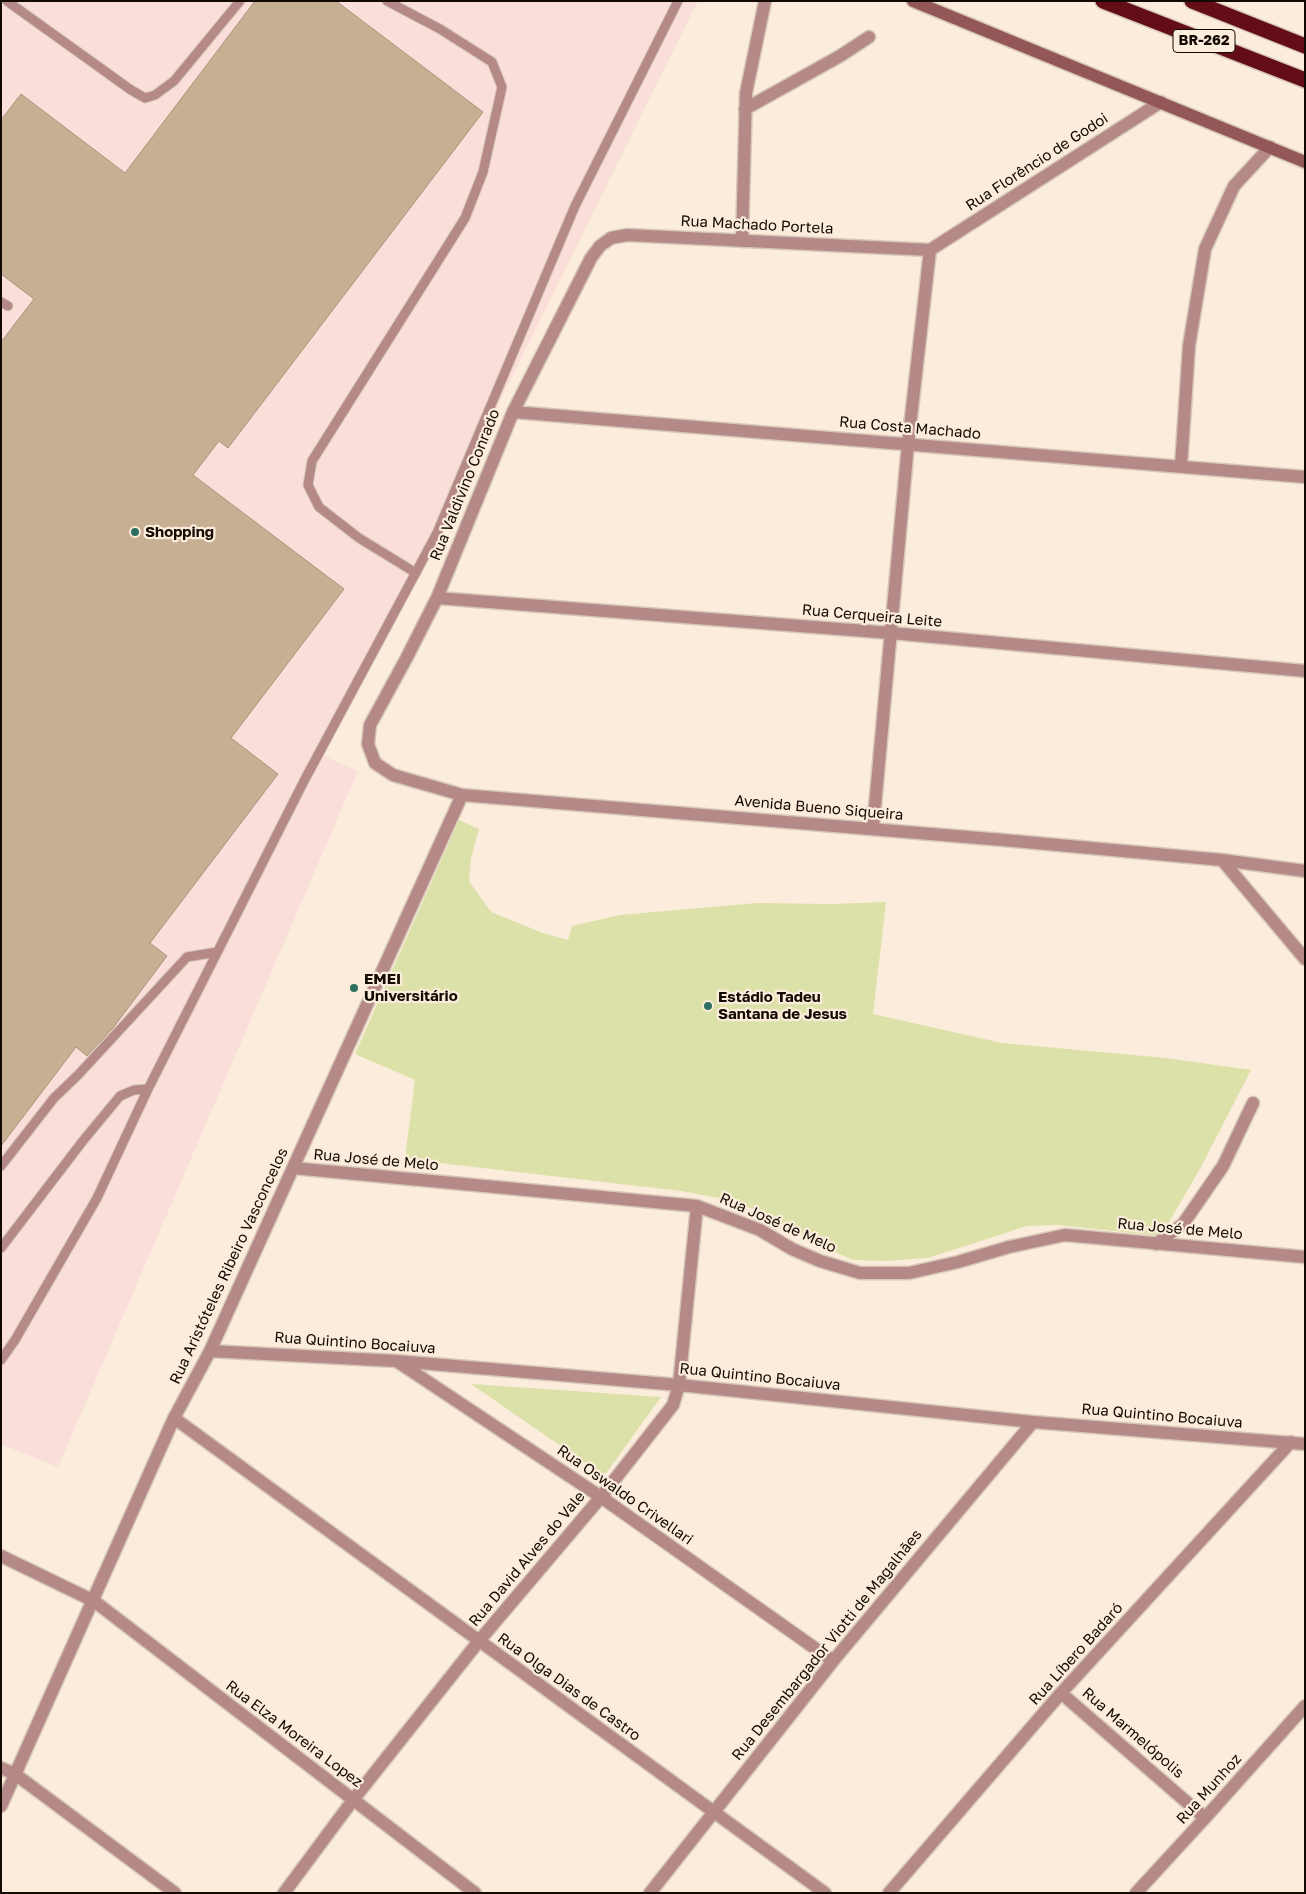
<!DOCTYPE html>
<html>
<head>
<meta charset="utf-8">
<style>
	body { margin:0 }
	#map { position:relative; width:1306px; height:1894px; overflow:hidden; background:#fcecdb; font-family:"Golos Text",sans-serif }
	canvas { display:block }
	.frame { position:absolute; inset:0; border:2px solid #130b03; pointer-events:none }
</style>
</head>
<body>
<div id="map">
<canvas width="1306" height="1894"></canvas>
<div class="frame"></div>
</div>
<script>
const c = document.querySelector('canvas').getContext('2d');
c.lineJoin = 'round';
function fillPath(path, color) { c.fillStyle = color; c.fill(path, 'evenodd'); }
const shape = rows => new Path2D(rows.map(r => 'M' + r).join(''));
function trace(path, color, width, dash) { c.strokeStyle = color; c.lineWidth = width; c.lineCap = dash ? 'butt' : 'round'; c.setLineDash(dash || []); c.stroke(path); }
function label(font, color, halo, rows, align = 'center') {
  c.font = font + ' "Golos Text",sans-serif'; c.lineWidth = 4.5; c.setLineDash([]); c.textBaseline = 'middle'; c.strokeStyle = halo; c.fillStyle = color; for (const [text, x, y, turn = 0] of rows) {
    c.save(); c.translate(x, y); c.rotate((+turn || 0) * Math.PI / 180); c.textAlign = isNaN(turn) ? turn : align; if (halo) c.strokeText(text, 0, 0); c.fillText(text, 0, 0); c.restore();
  }
}
const industrial = shape([
	[1,1,698,1,324,756,358,771,58,1467,1,1444]
]);
const green = shape([
	[459,820,479,829,471,858,469,881,491,912,543,933,568,940,572,926,620,915,757,903,832,904,886,902,873,1014,1002,1043,1166,1058,1251,1070,1201,1167,1161,1236,1058,1225,1027,1226,928,1258,885,1261,853,1260,826,1248,751,1208,718,1198,681,1191,405,1159,415,1080,355,1054],
	[471,1384,661,1397,604,1476]
]);
const building = shape([
	[255,1,336,1,483,112,228,448,219,441,193,475,344,589,231,738,278,774,150,943,167,956,113,1028,87,1056,76,1047,1,1146,1,342,34,299,1,274,1,120,21,94,125,173,255,1]
]);
const lane = shape([
	[7,1,131,90,145,98,155,95,174,81,240,1],
	[387,1,440,29,492,62,502,87,483,172,465,218,312,461,308,485,319,507,359,538,416,573],
	[1,302,8,306],
	[1,1166,54,1098,78,1075,187,957,217,952],
	[1,1248,82,1142,120,1096,134,1090,148,1089],
	[1,1360,15,1340,97,1198,148,1089,304,781,437,533,575,206,678,1]
]);
const street = shape([
	[745,109,840,56,869,37],
	[742,241,746,93,765,1],
	[930,250,627,235,611,238,600,246,591,258,513,412,437,598,406,659,370,725,368,744,375,763,393,775,462,795,1003,840,1222,860,1305,871],
	[930,250,1161,102],
	[513,412,1305,477],
	[1181,466,1189,346,1205,249,1234,186,1270,147],
	[437,598,891,633,1305,671],
	[873,828,908,444,930,250],
	[1222,860,1305,959],
	[293,1168,697,1206,760,1230,792,1249,820,1261,860,1273,909,1273,958,1262,1009,1247,1065,1235,1305,1257],
	[1156,1244,1183,1224,1223,1166,1253,1103],
	[210,1351,396,1361,679,1385,1033,1422,1305,1444],
	[398,1362,601,1497,833,1661],
	[174,1418,825,1893],
	[1,1556,94,1601,475,1893],
	[1061,1693,1205,1818],
	[1,1768,15,1774,175,1893],
	[1,1806,174,1418,210,1351,462,795],
	[284,1893,353,1800,479,1641,601,1497,673,1405,679,1385,697,1206],
	[650,1893,833,1661,1033,1422],
	[889,1893,1061,1693,1291,1442],
	[1136,1893,1205,1818,1305,1706]
]);
const secondary = shape([
	[913,1,1305,162]
]);
const highway = shape([
	[1103,1,1305,80],
	[1192,1,1305,46]
]);
const markers = [
	[135,532,5,"#2c6f60"],
	[354,988,5,"#2c6f60"],
	[708,1006,5,"#2c6f60"]
];
const shields = [
	[1204,41,62]
];
const shieldNames = [
	["BR-262",1204,41]
];
const streetNames = [
	["Rua Florêncio de Godoi",1037,162,-33],
	["Rua Machado Portela",757,225,3],
	["Rua Costa Machado",910,428,5],
	["Rua Valdivino Conrado",465,485,-68],
	["Rua Cerqueira Leite",872,616,5],
	["Avenida Bueno Siqueira",819,808,5],
	["Rua José de Melo",376,1160,5],
	["Rua José de Melo",778,1223,24],
	["Rua José de Melo",1180,1229,5],
	["Rua Aristóteles Ribeiro Vasconcelos",229,1266,-65],
	["Rua Quintino Bocaiuva",355,1343,4],
	["Rua Quintino Bocaiuva",760,1377,6],
	["Rua Quintino Bocaiuva",1162,1416,5],
	["Rua Oswaldo Crivellari",625,1495,35],
	["Rua David Alves do Vale",527,1559,-50],
	["Rua Desembargador Viotti de Magalhães",827,1645,-51],
	["Rua Líbero Badaró",1076,1654,-48],
	["Rua Olga Dias de Castro",569,1687,36],
	["Rua Marmelópolis",1133,1733,41],
	["Rua Elza Moreira Lopez",294,1734,37],
	["Rua Munhoz",1209,1789,-48]
];
const poiNames = [
	["Shopping",145,532],
	["EMEI",364,979],
	["Universitário",364,996],
	["Estádio Tadeu",718,997],
	["Santana de Jesus",718,1014]
];
fillPath(industrial, '#f9deda');
fillPath(green, '#dce1a9');
fillPath(building, '#c7af94');
trace(building, '#ac947a', 1);
trace(lane, '#d7c8b8', 11);
trace(street, '#d7c8b8', 15);
trace(secondary, '#d7c8b8', 15);
trace(highway, '#d7c8b8', 18);
trace(lane, '#b48987', 9);
trace(street, '#b48987', 12);
trace(secondary, '#935757', 12);
trace(highway, '#630d18', 15);
for (const [x, y, r, color] of markers) { const dot = new Path2D(); dot.arc(x, y, r, 0, 2 * Math.PI); c.fillStyle = color; c.fill(dot); trace(dot, '#fcecdb', 2); }
for (const [x, y, w] of shields) { const box = new Path2D(); box.roundRect(x - w / 2, y - 11.5, w, 23, 4); c.fillStyle = '#fcecdb'; c.fill(box); trace(box, '#130b03', 1); }
label('bold 14px', '#130b03', null, shieldNames);
label('15px', '#130b03', '#fcecdb', streetNames);
label('bold 15px', '#130b03', '#fcecdb', poiNames, 'left');
</script>
</body>
</html>
